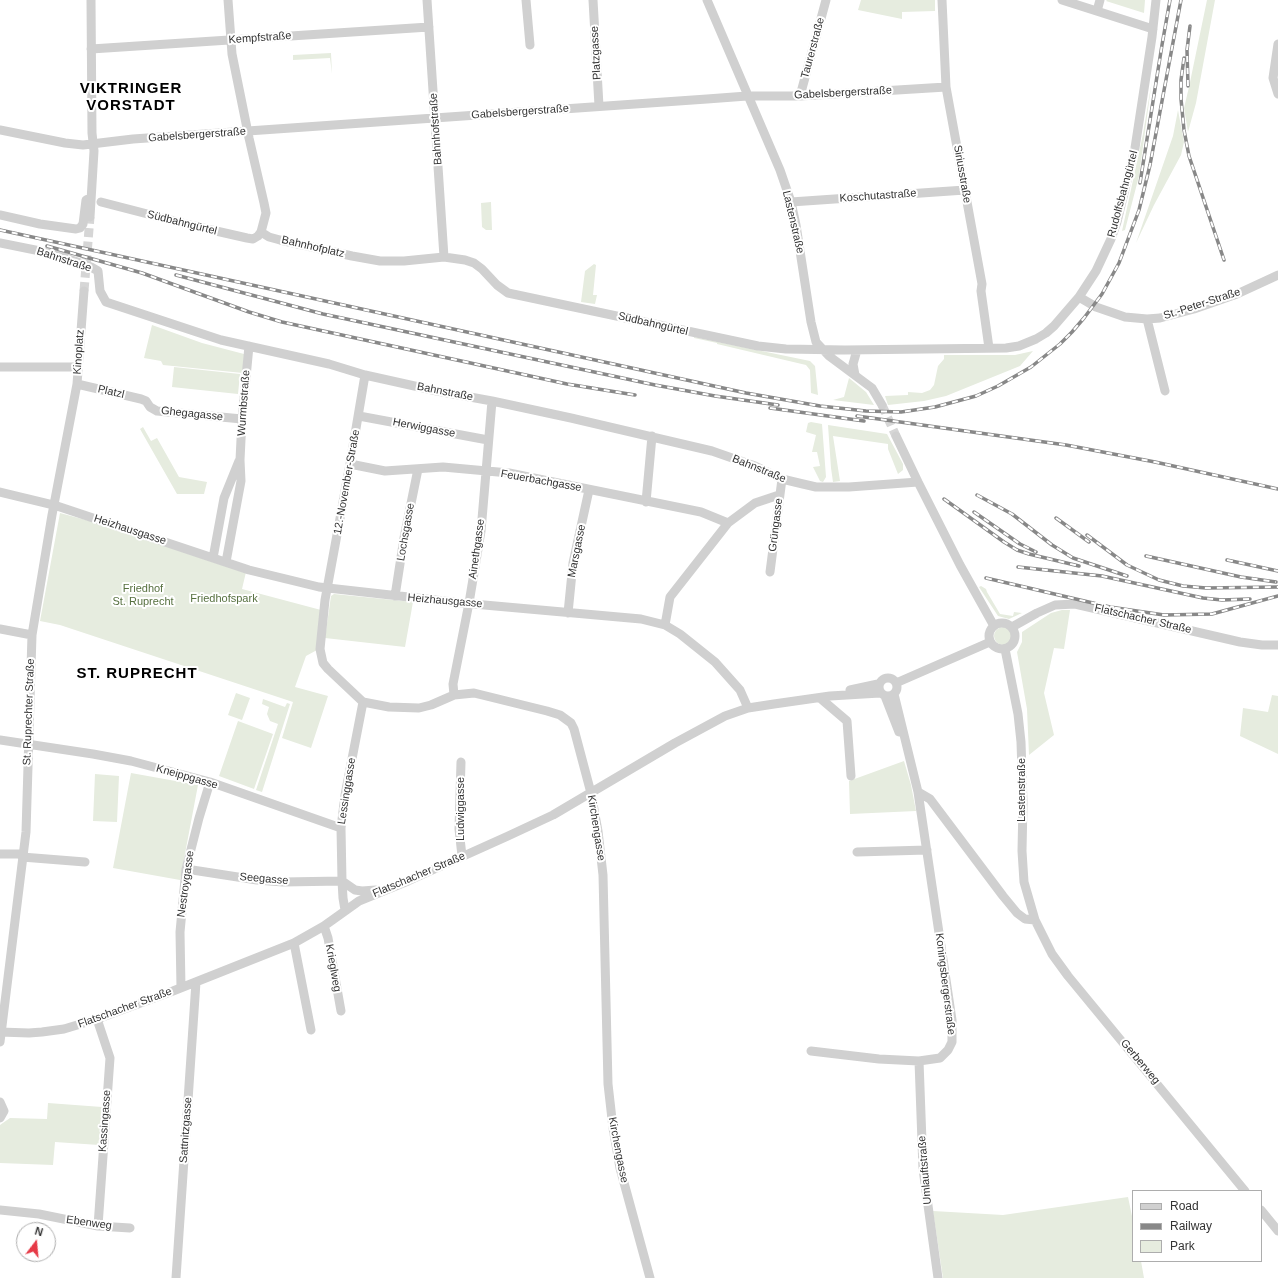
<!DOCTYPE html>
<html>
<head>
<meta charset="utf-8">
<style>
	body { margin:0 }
	#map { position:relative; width:1278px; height:1278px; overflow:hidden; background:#fff; font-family:Arial,sans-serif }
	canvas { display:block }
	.legend { position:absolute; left:1132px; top:1190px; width:130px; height:72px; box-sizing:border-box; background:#fff; border:1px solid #adadad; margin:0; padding:5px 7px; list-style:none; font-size:12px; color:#333 }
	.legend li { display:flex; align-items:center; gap:8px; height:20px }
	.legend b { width:20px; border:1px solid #adadad }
	.north { position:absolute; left:16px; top:1222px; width:40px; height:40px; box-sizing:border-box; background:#fff; border:1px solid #adadad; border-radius:50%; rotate:16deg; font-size:11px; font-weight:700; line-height:16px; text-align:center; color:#333 }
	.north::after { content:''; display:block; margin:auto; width:14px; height:18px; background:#e63946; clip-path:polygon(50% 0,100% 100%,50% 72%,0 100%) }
</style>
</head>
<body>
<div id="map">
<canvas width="1278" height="1278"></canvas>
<ul class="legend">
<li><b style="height:5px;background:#d0d0d0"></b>Road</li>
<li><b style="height:5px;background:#888"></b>Railway</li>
<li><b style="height:11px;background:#e6ecdf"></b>Park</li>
</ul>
<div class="north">N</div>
</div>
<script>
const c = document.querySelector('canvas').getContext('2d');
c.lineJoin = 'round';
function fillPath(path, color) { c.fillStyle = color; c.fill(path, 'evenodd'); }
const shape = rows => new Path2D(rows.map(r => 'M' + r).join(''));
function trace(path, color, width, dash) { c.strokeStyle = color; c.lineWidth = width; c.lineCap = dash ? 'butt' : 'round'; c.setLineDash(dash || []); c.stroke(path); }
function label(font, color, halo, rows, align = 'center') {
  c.font = font + ' Arial,sans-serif'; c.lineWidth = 4; c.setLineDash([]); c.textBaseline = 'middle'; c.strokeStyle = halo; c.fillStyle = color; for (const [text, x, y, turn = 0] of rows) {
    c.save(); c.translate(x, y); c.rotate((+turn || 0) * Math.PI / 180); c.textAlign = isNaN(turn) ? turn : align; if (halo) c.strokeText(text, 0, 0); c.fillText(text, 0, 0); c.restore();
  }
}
const green = shape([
	[861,0,935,0,935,11,902,12,902,19,858,10],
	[1107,0,1145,0,1144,13,1106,1],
	[1207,0,1215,0,1196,103,1188,132,1184,108,1189,87],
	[331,53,332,74,330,58,293,60,293,55],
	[1152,80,1139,176,1125,230,1122,231,1143,134],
	[1178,110,1184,142,1181,155,1154,205,1136,243,1173,136],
	[491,202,492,230,486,230,482,227,481,203],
	[594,264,596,265,593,295,597,295,595,304,581,302,585,271],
	[152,325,202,343,244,354,243,373,163,365,161,361,144,358],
	[694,337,810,361,815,366,818,395,811,393,810,370,806,365,717,344,717,343,694,338],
	[1033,351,1020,366,946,396,924,401,888,405,885,396,908,395,908,392,922,393,930,390,934,385,938,366,944,359,944,355,1015,355],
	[174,367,240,374,238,394,172,387],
	[849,378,866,392,874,405,833,400,844,397],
	[811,422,822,424,826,477,823,482,820,481,813,467,820,466,817,452,812,452,816,435,806,432,808,423],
	[828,425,887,434,903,464,903,470,898,474,888,449,888,444,833,436,840,481,833,482,831,468],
	[143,427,151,441,157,438,179,477,207,482,204,494,177,494,140,429],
	[60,513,97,523,246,572,242,589,321,610,317,650,306,656,295,687,328,696,311,748,282,738,293,702,60,625,40,621],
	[981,586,986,589,987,592,1000,614,1013,616,1014,612,1022,613,1009,619,998,616,979,587],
	[334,594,413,602,405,647,325,638,331,596],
	[1062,610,1070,610,1064,649,1054,648,1044,693,1054,735,1029,755,1027,709,1017,652,1022,642,1022,632,1051,613],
	'994 636a9 9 0 1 1 18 0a9 9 0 1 1-18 0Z',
	[236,693,250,698,242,720,228,715],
	[1272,695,1278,696,1278,754,1240,736,1243,708,1268,712],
	[263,699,285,707,287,703,290,704,262,792,256,790,278,724,270,721,267,714,269,707,262,704],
	[238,721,273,734,254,789,219,776],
	[904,761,911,785,916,811,850,814,849,781],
	[131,773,198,785,180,880,113,868],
	[95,774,119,776,117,822,93,821],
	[48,1103,102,1107,99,1145,55,1142,53,1165,0,1163,0,1125,10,1118,47,1119],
	[1128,1197,1133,1221,1133,1261,1141,1261,1144,1278,943,1278,933,1211,1003,1215]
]);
const minorTunnel = shape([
	[84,291,90,217],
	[882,405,896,436]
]);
const minor = shape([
	[427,0,444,257],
	[526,0,530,45],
	[593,0,599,106],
	[707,0,780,170,791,202,796,225,811,322,816,342,829,356,872,388,882,405],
	[942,0,946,87,982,284,981,291,989,348],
	[1062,0,1153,29],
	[1097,11,1100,0],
	[1278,44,1273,78,1278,94],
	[91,49,429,27],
	[800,96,826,0],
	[0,130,65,143,83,145,133,139,707,99,747,96,800,96,946,87],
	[101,202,194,226,247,238,253,239,258,236,261,232,266,213,264,203,249,138,232,54,228,0],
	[791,202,965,190],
	[0,215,40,224,76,229,80,228,83,224,86,200,88,199,91,200],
	[90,217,94,151,92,133,91,0],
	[261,232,269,237,280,240,352,256,380,261,404,261,444,257,465,260,474,263,482,269,497,285,508,293,758,346,786,349,845,350,1006,348,1019,346,1036,339,1046,333,1054,326,1079,297,1096,271,1111,239,1117,222,1135,148,1152,37,1156,0],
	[0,243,55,254,91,267,98,271,100,291,106,302,221,340,329,364,365,375,437,391,492,401,571,418,712,451,755,466,782,479,803,484,816,487,849,487,918,482],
	[1079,297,1096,307,1125,317,1147,319,1160,318,1194,309,1237,294,1278,275],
	[1147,319,1165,391],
	[0,367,78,367],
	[365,375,350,464,325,600,320,649,323,663,328,669,363,702,389,707,419,708,431,705,454,695,474,693,547,711,560,715,571,723,574,729,591,793,598,831,603,875,608,1084,613,1128,620,1168,650,1278],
	[855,375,853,364,857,350],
	[77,384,141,399,146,401,150,407,157,411,242,419],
	[359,416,488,440],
	[896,436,918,482,960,565,994,626],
	[350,464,385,471,443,467,509,473,701,512,728,523],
	[0,492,54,505,249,570,319,587,462,603,641,619,665,625,670,597,728,523,755,503,779,495],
	[646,502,652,436],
	[213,558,224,498,239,461],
	[226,562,241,481,240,460,242,419,249,346],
	[770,572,782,479],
	[395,596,404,538,418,469],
	[568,613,573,563,589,490],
	'989 636a13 13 0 1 1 26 0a13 13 0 1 1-26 0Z',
	[665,625,680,634,715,662,740,690,748,708],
	[1012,627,1037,613,1055,605,1075,604,1240,642,1262,645,1278,645],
	[0,629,32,635],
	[1005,649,1018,714,1021,742,1023,803,1022,851,1024,882,1035,920,1052,954,1068,976,1245,1191],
	'879 687a9 9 0 1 1 18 0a9 9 0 1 1-18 0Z',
	[896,683,990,642],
	[850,690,878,684],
	[454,695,453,684,469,603,481,531,492,401],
	[885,696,899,732],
	[820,698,847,721,851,776],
	[0,740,93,754,131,761,210,782,341,828],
	[461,762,459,829,462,856],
	[918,792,930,799,1003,896,1017,913,1025,919,1035,920],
	[857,852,927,850],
	[0,854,23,854],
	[22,857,85,862],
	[186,869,257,880,283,882,342,881,355,890,362,891,376,890],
	[345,910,343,898,342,881,341,828,345,795,363,702],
	[324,926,328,938,341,1011],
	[294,943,311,1030],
	[181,988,180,932,186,869,199,818,210,782],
	[97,1019,110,1058,98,1226],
	[0,1032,29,1033,42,1032,64,1029,97,1019,173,991,294,943,324,926,359,901,408,881,508,836,553,815,675,743,725,716,748,708,774,704,830,696,880,693],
	[0,1042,26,832,32,635,52,515,77,384,84,291],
	[811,1051,879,1059,919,1061,940,1058,948,1050,952,1042,952,1020,918,792,894,694],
	[919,1061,923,1169,938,1278],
	[0,1102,4,1111,0,1118],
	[0,1210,39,1214,98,1226,130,1228],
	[1261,1210,1278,1231],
	[176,1278,196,982]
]);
const rail = shape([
	[1184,58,1181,80,1181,99,1184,130,1189,156,1224,260],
	[1188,86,1187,50,1190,26],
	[1140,183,1162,45,1170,0],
	[0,230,746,393,820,406,866,411,901,412,935,407,976,396,998,386,1031,367,1060,344,1072,332,1084,318,1102,294,1119,263,1139,210,1150,165,1181,0],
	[47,246,142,273,249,312,282,322,567,384,635,395],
	[176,275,323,314,655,385,715,396,778,405],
	[770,408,864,421],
	[857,416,1066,445,1155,462,1278,489],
	[977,495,1012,514,1052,545,1073,558,1127,576],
	[944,499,1004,542,1017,550,1029,554,1079,566],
	[974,512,1020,544,1036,552],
	[1056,518,1089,542],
	[1087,535,1127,565,1159,580,1183,586,1206,588,1278,587],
	[1146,556,1241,577,1276,582],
	[1227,560,1278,571],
	[1018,567,1102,576,1203,598,1222,600,1250,599],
	[986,578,1110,607,1164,615,1212,614,1278,596]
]);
const streetNames = [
	["Kempfstraße",260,38,-4],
	["Taurerstraße",813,48,-75],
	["Platzgasse",596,53,-93],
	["Gabelsbergerstraße",843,93,-3],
	["Gabelsbergerstraße",520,112,-4],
	["Bahnhofstraße",436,129,-94],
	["Gabelsbergerstraße",197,135,-4],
	["Siriusstraße",962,174,80],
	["Rudolfsbahngürtel",1123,194,-75],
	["Koschutastraße",878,196,-4],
	["Lastenstraße",793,222,77],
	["Südbahngürtel",182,223,14],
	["Bahnhofplatz",313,247,13],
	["Bahnstraße",64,260,18],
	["St.-Peter-Straße",1202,304,-18],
	["Südbahngürtel",653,324,13],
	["Kinoplatz",79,352,-86],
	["Platzl",111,392,13],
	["Bahnstraße",445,392,11],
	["Wurmbstraße",244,403,-86],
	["Ghegagasse",192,414,6],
	["Herwiggasse",424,428,11],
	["Bahnstraße",759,469,22],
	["Feuerbachgasse",541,481,10],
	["12.-November-Straße",347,482,-80],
	["Grüngasse",776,525,-83],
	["Heizhausgasse",130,530,18],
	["Lochsgasse",406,532,-80],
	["Ainethgasse",477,549,-82],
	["Marsgasse",577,551,-79],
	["Heizhausgasse",445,601,5],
	["Flatschacher Straße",1143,619,13],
	["St. Ruprechter Straße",29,712,-88],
	["Kneippgasse",187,777,16],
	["Lastenstraße",1022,790,-90],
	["Lessinggasse",347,791,-81],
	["Ludwiggasse",461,809,-90],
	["Kirchengasse",596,828,81],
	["Flatschacher Straße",419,875,-23],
	["Seegasse",264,879,5],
	["Nestroygasse",186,884,-82],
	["Krieglweg",333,968,80],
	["Koningsbergerstraße",945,984,83],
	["Flatschacher Straße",125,1008,-20],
	["Gerberweg",1140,1062,50],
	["Kassingasse",105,1121,-86],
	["Sattnitzgasse",186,1130,-86],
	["Kirchengasse",618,1150,79],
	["Umlauftstraße",925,1170,-95],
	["Ebenweg",89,1223,8]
];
const parkNames = [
	["Friedhof",143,589],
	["St. Ruprecht",143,602],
	["Friedhofspark",224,599]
];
const districtNames = [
	["VIKTRINGER",131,89],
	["VORSTADT",131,106],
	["ST. RUPRECHT",137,674]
];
fillPath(green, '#e6ecdf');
trace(minorTunnel, '#d6d6d6', 9, [9, 4.5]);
trace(minor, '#d0d0d0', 9);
trace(rail, '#888', 3.5);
trace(rail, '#fff', 2, [6]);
label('11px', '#333', '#fff', streetNames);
label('11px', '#56703f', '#fff', parkNames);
c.letterSpacing = '1px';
label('bold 15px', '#000', '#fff', districtNames);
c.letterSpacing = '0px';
</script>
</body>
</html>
